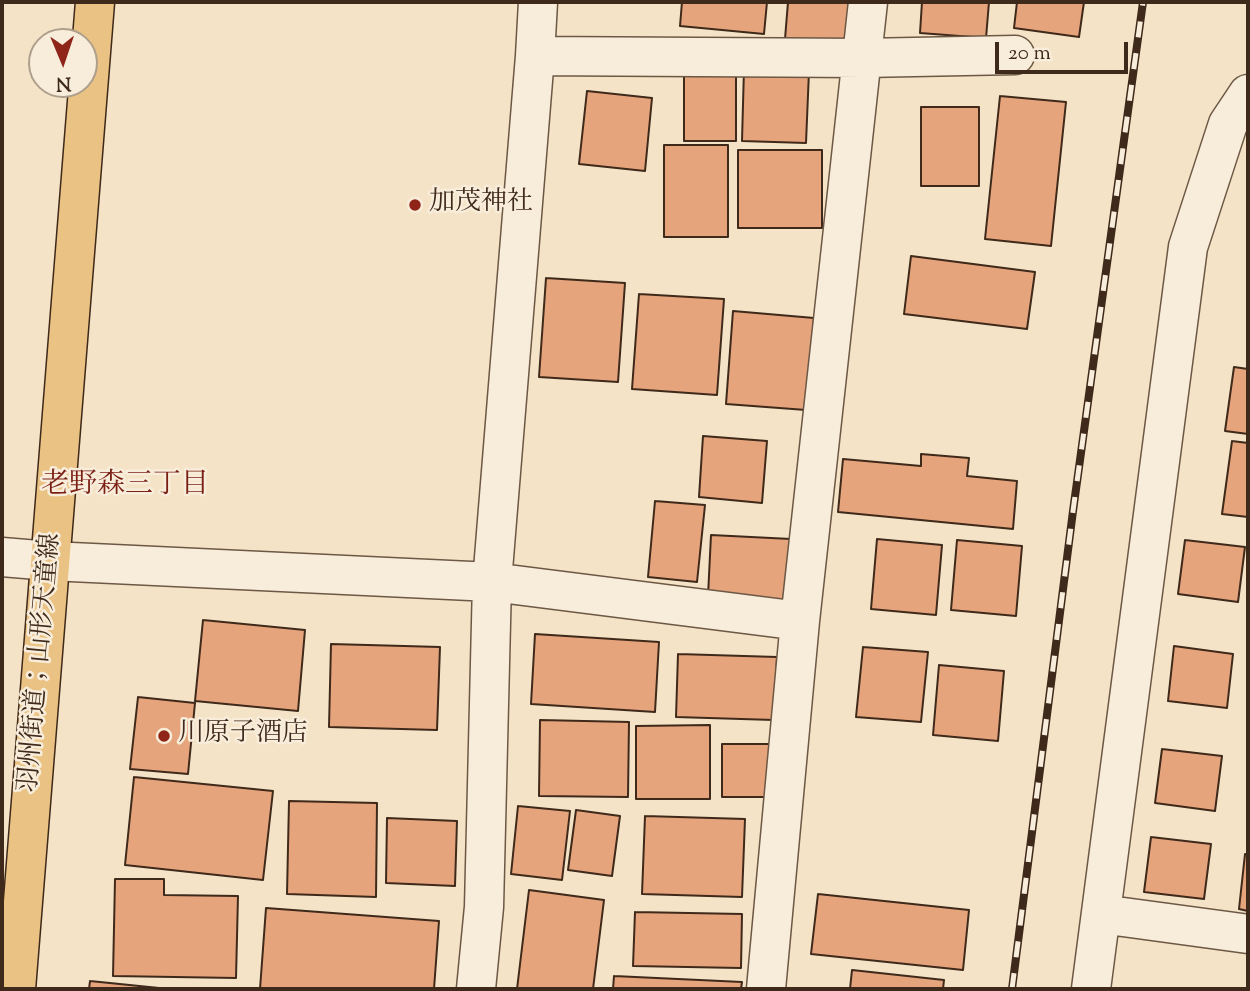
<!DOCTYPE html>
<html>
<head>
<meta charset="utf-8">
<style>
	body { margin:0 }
	#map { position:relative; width:1250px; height:991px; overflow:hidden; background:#f4e3c6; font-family:"Sorts Mill Goudy",serif }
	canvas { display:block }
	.frame { position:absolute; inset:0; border:4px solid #3f291a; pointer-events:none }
	.north { position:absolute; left:28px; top:28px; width:70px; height:70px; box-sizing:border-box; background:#f8edda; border:2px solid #ae9f8d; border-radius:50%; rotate:178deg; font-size:19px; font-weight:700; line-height:28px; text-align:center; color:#3f291a }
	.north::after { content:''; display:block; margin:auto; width:24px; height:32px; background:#8f2418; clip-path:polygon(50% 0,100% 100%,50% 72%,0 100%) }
	.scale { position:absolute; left:995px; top:42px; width:133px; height:32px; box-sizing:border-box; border:4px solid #3f291a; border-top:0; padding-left:9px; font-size:21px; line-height:24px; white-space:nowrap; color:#3f291a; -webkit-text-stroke:5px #f8edda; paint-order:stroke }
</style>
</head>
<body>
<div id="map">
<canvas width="1250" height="991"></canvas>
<div class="frame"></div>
<div class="north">N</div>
<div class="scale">20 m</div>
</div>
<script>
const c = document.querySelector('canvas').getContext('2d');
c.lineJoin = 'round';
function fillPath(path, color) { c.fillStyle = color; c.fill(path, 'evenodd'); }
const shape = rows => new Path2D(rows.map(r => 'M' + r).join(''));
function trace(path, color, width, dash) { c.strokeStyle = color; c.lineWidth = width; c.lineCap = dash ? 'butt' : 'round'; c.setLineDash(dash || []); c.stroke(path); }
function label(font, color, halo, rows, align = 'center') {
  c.font = font + ' "Sorts Mill Goudy","Noto Serif JP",serif'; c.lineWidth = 5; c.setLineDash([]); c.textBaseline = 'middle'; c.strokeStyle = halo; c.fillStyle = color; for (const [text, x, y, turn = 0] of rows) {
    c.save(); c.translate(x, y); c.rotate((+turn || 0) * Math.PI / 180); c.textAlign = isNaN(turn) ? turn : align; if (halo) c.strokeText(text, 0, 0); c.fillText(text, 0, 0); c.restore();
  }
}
const building = shape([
	[682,2,767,2,764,34,680,26,682,2],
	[788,2,849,2,845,44,785,39,788,2],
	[922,2,989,2,986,38,920,33,922,2],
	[1017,2,1084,2,1079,37,1014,28,1017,2],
	[684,68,736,69,736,141,684,141,684,68],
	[744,68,809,71,806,143,742,141,744,68],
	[587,91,652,98,645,171,579,164,587,91],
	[1000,96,1066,102,1051,246,985,239,1000,96],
	[921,107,979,107,979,186,921,186,921,107],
	[664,145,728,145,728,237,664,237,664,145],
	[738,150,822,150,822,228,738,228,738,150],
	[911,256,1035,272,1027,329,904,314,911,256],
	[546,278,625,283,618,382,539,377,546,278],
	[639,294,724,299,717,395,632,389,639,294],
	[733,311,814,318,806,410,726,404,733,311],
	[1234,367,1248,369,1248,434,1225,431,1234,367],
	[703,436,767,441,762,503,699,497,703,436],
	[1232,441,1248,443,1248,517,1222,514,1232,441],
	[921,454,969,458,967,476,1017,481,1013,529,838,512,843,459,921,466,921,454],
	[655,501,705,505,697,582,648,577,655,501],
	[711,535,791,539,788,600,708,596,711,535],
	[877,539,942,545,936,615,871,609,877,539],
	[957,540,1022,546,1016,616,951,610,957,540],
	[1185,540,1245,547,1238,602,1178,594,1185,540],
	[203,620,305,630,298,711,195,701,203,620],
	[535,634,659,642,655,712,531,704,535,634],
	[331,644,440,647,437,730,329,727,331,644],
	[1174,646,1233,654,1227,708,1168,701,1174,646],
	[863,647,928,652,921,722,856,717,863,647],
	[678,654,777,657,774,720,676,717,678,654],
	[939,665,1004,671,998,741,933,735,939,665],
	[138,697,195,703,188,774,130,769,138,697],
	[540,720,629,722,628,797,539,796,540,720],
	[710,725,710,799,636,799,636,726,710,725],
	[722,744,770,744,770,797,722,797,722,744],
	[1162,749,1222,756,1215,811,1155,803,1162,749],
	[134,777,273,791,263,880,125,865,134,777],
	[289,801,377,803,376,897,287,894,289,801],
	[518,806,570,811,562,880,511,874,518,806],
	[576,810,620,816,612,876,568,870,576,810],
	[645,816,745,819,742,897,642,894,645,816],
	[387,818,457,821,455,886,386,883,387,818],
	[1151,837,1211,844,1204,899,1144,892,1151,837],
	[1245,854,1248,855,1248,911,1239,909,1245,854],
	[115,879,164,879,164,895,238,896,236,978,113,976,115,879],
	[529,890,604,900,593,989,517,989,529,890],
	[818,894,969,910,963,970,811,954,818,894],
	[266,908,439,921,434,989,260,989,266,908],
	[635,912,742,914,741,968,633,966,635,912],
	[852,970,944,980,943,989,850,989,852,970],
	[614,976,742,982,741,989,613,989,614,976],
	[90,981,169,989,89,989,90,981]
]);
const minor = shape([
	[535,56,863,58,1015,55],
	[2,557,50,561,492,582,800,621],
	[1101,914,1248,934],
	[476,989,484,907,492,582,535,56,538,2],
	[766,989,800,621,868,2],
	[1091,989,1188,247,1228,124,1248,94]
]);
const major = shape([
	[16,989,95,2]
]);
const rail = shape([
	[1012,989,1073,511,1143,2]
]);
const markers = [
	[415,205,7,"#8f2418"],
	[164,736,7,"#8f2418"]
];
const poiNames = [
	["加茂神社",429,205],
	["川原子酒店",178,736]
];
const streetNames = [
	["羽州街道；山形天童線",42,663,-85]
];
const neighbourhoodNames = [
	["老野森三丁目",125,487]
];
fillPath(building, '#e6a47d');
trace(building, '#3f291a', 2);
trace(minor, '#6c5845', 41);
trace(major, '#3f291a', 41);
trace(minor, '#f8edda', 38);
trace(major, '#eac283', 38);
trace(rail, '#3f291a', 8);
trace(rail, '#f8edda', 5, [16]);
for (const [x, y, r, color] of markers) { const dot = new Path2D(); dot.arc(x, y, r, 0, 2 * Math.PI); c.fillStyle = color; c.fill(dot); trace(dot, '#f8edda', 2.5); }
label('26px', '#3f291a', '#f8edda', poiNames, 'left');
label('26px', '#3f291a', '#f8edda', streetNames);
label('28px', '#7a1f14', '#f8edda', neighbourhoodNames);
</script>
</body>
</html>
